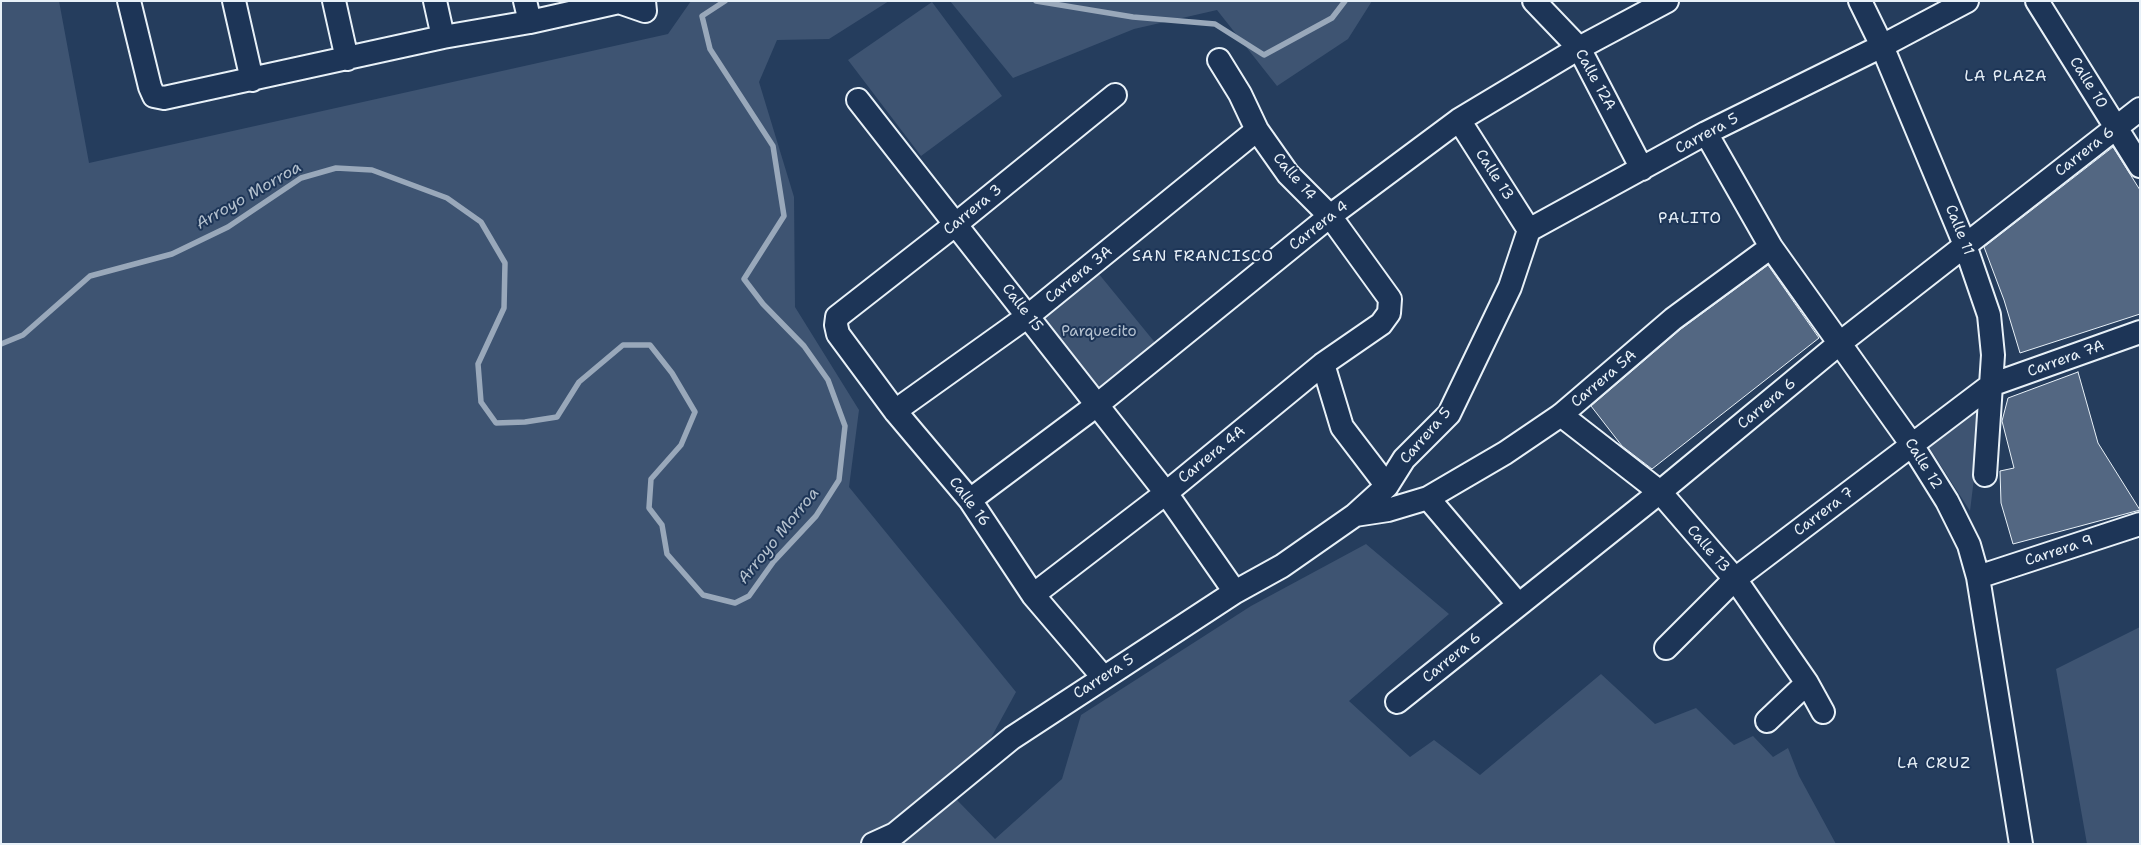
<!DOCTYPE html>
<html>
<head>
<meta charset="utf-8">
<style>
	body { margin:0 }
	#map { position:relative; width:2141px; height:845px; overflow:hidden; background:#253d5d; font-family:"Shantell Sans",sans-serif }
	canvas { display:block }
	.frame { position:absolute; inset:0; border:2px solid #e8f1f8; pointer-events:none }
</style>
</head>
<body>
<div id="map">
<canvas width="2141" height="845"></canvas>
<div class="frame"></div>
</div>
<script>
const c = document.querySelector('canvas').getContext('2d');
c.lineJoin = 'round';
function fillPath(path, color) { c.fillStyle = color; c.fill(path, 'evenodd'); }
const shape = rows => new Path2D(rows.map(r => 'M' + r).join(''));
function trace(path, color, width, dash) { c.strokeStyle = color; c.lineWidth = width; c.lineCap = dash ? 'butt' : 'round'; c.setLineDash(dash || []); c.stroke(path); }
function label(font, color, halo, rows, align = 'center') {
  c.font = font + ' "Shantell Sans",sans-serif'; c.lineWidth = 4; c.setLineDash([]); c.textBaseline = 'middle'; c.strokeStyle = halo; c.fillStyle = color; for (const [text, x, y, turn = 0] of rows) {
    c.save(); c.translate(x, y); c.rotate((+turn || 0) * Math.PI / 180); c.textAlign = isNaN(turn) ? turn : align; if (halo) c.strokeText(text, 0, 0); c.fillText(text, 0, 0); c.restore();
  }
}
const green = shape([
	[1,1,59,1,89,163,668,34,691,1,889,1,829,39,777,40,759,82,794,197,795,307,859,410,849,487,1016,692,957,800,995,839,1062,779,1081,715,1251,606,1366,544,1449,614,1349,701,1410,757,1434,740,1480,775,1601,674,1655,724,1696,708,1734,745,1753,736,1773,757,1788,748,1799,776,1836,844,1,844],
	[950,1,1372,1,1348,39,1277,86,1217,10,1134,29,1013,78],
	[932,2,1002,96,921,156,848,60],
	[1094,268,1157,345,1099,393,1036,313],
	[1979,399,1983,405,1970,511,1929,447],
	[2140,627,2140,844,2087,844,2056,669]
]);
const stream = shape([
	[1036,1,1133,17,1215,24,1264,55,1332,18,1345,1],
	[1,344,23,335,90,276,172,254,228,227,301,178,336,168,372,170,447,198,481,222,505,263,504,308,478,364,481,402,496,423,525,422,557,417,579,382,623,345,650,345,672,373,695,412,681,445,651,479,649,508,662,525,667,554,703,595,735,603,749,596,774,561,816,516,839,480,845,426,828,380,804,346,763,304,744,279,784,216,773,146,710,49,702,16,725,1]
]);
const building = shape([
	[2113,147,2140,190,2140,314,2020,353,2004,300,1984,247,2113,147],
	[1768,265,1819,338,1652,469,1622,446,1591,406,1681,329,1768,265],
	[2078,372,2098,443,2140,510,2013,544,2001,503,2000,471,2014,468,2002,421,2008,398,2078,372]
]);
const minor = shape([
	[129,1,150,87,154,96,164,98,443,37,530,22,619,2,645,11,644,1],
	[234,1,252,80],
	[334,1,347,59],
	[435,1,443,37],
	[525,1,530,22],
	[1534,1,1579,48,1642,169],
	[1860,1,1882,46,1965,245,1989,315,1993,355,1985,475],
	[2037,1,2140,166],
	[858,100,1166,493,1235,592],
	[1459,120,1529,230],
	[1706,133,1771,247,1912,445,1947,501,1969,545,1978,577,2021,844],
	[1323,364,1342,427,1387,486],
	[895,411,1028,316,1257,130],
	[1561,415,1660,492,1735,579,1807,683,1823,712],
	[1428,498,1518,604],
	[970,500,1097,405,1330,216,1459,120,1579,48,1667,1],
	[1355,515,1388,510,1428,498,1505,453,1561,415,1673,319,1771,247],
	[1978,577,2140,524],
	[1033,595,1166,493,1323,364,1381,324,1389,313,1390,299,1330,216,1288,174,1257,130,1240,94,1219,60],
	[1666,648,1735,579,1991,385,2140,332],
	[1103,677,1033,595,970,500,895,411,838,334,836,325,837,317,956,224,1115,95],
	[1397,702,1660,492,1840,343,2140,109],
	[1767,721,1807,683],
	[873,844,895,834,1012,738,1235,592,1282,566,1355,515,1387,486,1404,459,1449,414,1510,287,1529,230,1706,133,1882,46,1967,1]
]);
const streetNames = [
	["Calle 12A",1595,80,61],
	["Calle 10",2088,83,58],
	["Carrera 5",1707,134,-28],
	["Carrera 6",2085,152,-38],
	["Calle 13",1494,175,57],
	["Calle 14",1294,177,49],
	["Carrera 3",973,210,-39],
	["Carrera 4",1319,226,-38],
	["Calle 11",1959,230,68],
	["Carrera 3A",1079,275,-39],
	["Calle 15",1022,308,52],
	["Carrera 7A",2066,359,-20],
	["Carrera 5A",1604,379,-40],
	["Carrera 6",1767,404,-40],
	["Carrera 5",1426,436,-49],
	["Carrera 4A",1212,455,-39],
	["Calle 12",1923,464,58],
	["Calle 16",969,502,53],
	["Carrera 7",1824,512,-37],
	["Calle 13",1708,549,49],
	["Carrera 9",2059,551,-18],
	["Carrera 6",1452,658,-39],
	["Carrera 5",1104,677,-33]
];
const parkNames = [
	["Parquecito",1099,332]
];
const neighbourhoodNames = [
	["LA PLAZA",2006,77],
	["PALITO",1690,219],
	["SAN FRANCISCO",1203,257],
	["LA CRUZ",1934,764]
];
const waterNames = [
	["Arroyo Morroa",249,196,-30],
	["Arroyo Morroa",779,536,-51]
];
fillPath(green, '#3e5472');
trace(stream, '#99a8ba', 5.5);
fillPath(building, '#536782');
trace(building, '#e8f1f8', 1);
trace(minor, '#e8f1f8', 26);
trace(minor, '#1d3557', 22);
label('15px', '#e8f1f8', '#1d3557', streetNames);
label('15px', '#b5c2d0', '#1d3557', parkNames);
c.letterSpacing = '1px';
label('16px', '#e8f1f8', '#1d3557', neighbourhoodNames);
c.letterSpacing = '0px';
label('italic 16px', '#b4c1ce', '#1d3557', waterNames);
</script>
</body>
</html>
